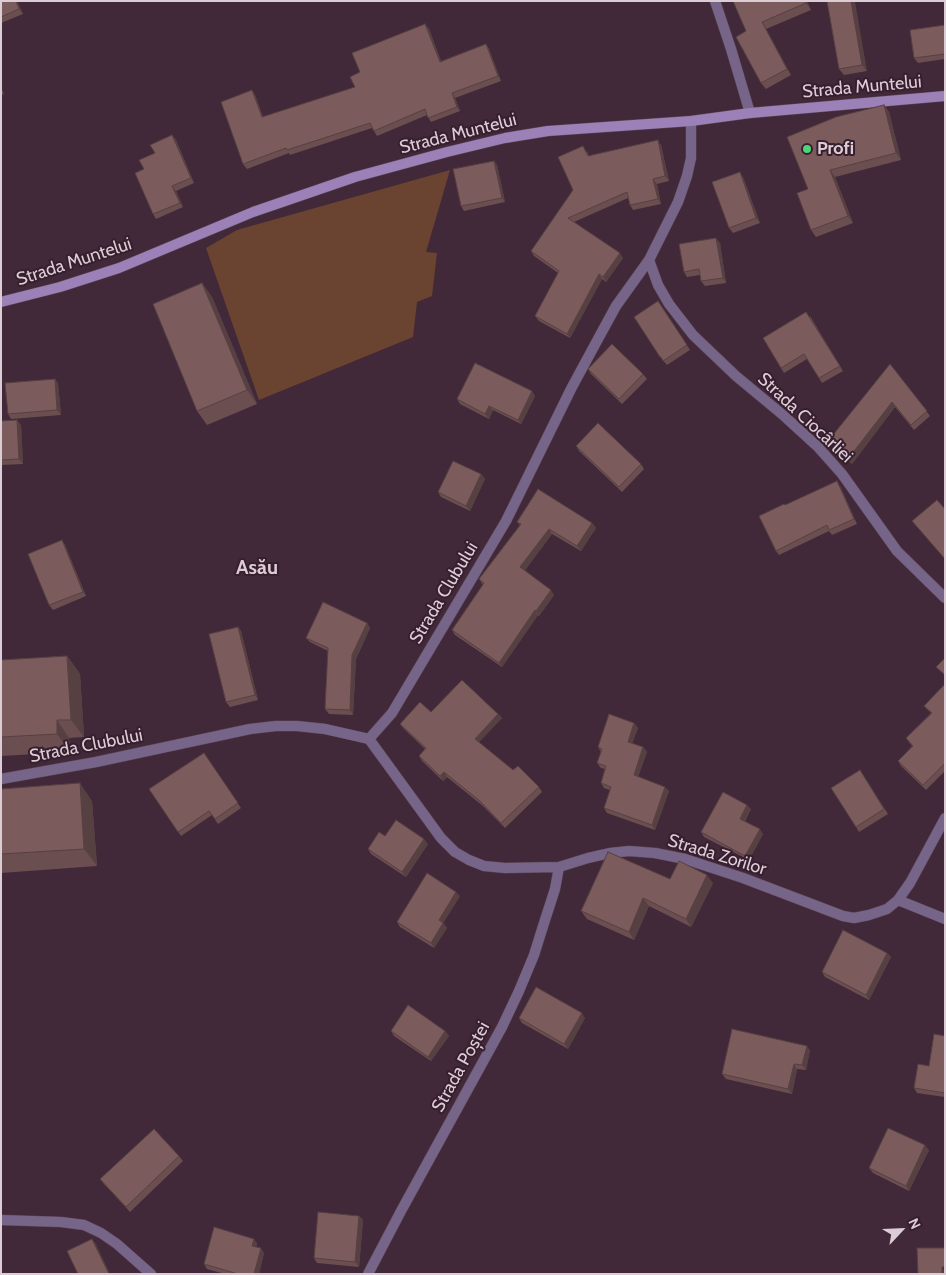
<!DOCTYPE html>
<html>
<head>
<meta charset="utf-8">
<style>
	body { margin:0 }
	#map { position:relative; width:946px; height:1275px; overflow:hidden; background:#412939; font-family:Cabin,sans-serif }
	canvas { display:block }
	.frame { position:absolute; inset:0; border:2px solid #dcccd5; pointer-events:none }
	.north { position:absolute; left:876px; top:1205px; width:50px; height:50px; -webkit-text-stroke:4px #371f2f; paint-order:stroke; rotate:65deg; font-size:14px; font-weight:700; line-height:20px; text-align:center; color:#dcccd5 }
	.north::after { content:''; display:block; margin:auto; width:18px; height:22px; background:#dcccd5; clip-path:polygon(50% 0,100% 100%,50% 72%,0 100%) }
</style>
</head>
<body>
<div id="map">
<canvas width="946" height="1275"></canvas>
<div class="frame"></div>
<div class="north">N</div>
</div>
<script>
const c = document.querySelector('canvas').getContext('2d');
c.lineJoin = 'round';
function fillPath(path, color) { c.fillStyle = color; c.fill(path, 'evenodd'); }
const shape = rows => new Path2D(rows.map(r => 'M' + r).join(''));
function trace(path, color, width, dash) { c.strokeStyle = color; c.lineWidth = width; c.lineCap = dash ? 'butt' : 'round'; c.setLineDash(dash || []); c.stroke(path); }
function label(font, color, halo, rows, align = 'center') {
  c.font = font + ' Cabin,sans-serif'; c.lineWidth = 4; c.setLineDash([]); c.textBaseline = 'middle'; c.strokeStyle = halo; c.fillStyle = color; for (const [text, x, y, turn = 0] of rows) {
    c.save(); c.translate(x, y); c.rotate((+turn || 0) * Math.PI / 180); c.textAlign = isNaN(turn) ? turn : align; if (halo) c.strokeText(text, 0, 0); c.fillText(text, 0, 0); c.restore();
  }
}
const green = shape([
	[450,170,426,252,437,253,432,296,417,302,413,337,259,400,206,248,237,230]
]);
const street = shape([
	[715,1,731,49,750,113],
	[649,260,658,285,669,304,693,335,736,376,783,415,818,447,842,474,897,551,945,598],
	[369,739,441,838,455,852,469,860,484,866,505,868,559,867,588,858,610,853,629,851,655,853,685,859,743,878,843,916,854,918,869,915,887,909,898,900,910,883,945,818],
	[1,779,96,762,250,729,276,726,297,726,325,729,369,739,392,713,506,521,572,387,598,339,616,306,649,260,678,202,687,176,691,158,691,121],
	[898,900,945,919],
	[1,1220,61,1222,84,1225,101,1233,117,1244,151,1274],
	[368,1274,401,1211,502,1027,519,991,534,955,545,920,555,889,559,867]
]);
const secondary = shape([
	[1,302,60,287,119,268,253,212,355,177,447,152,505,138,548,131,691,121,750,113,945,96]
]);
const wall = shape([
	[1,1,17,1,23,14,1,23],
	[733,1,807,1,811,10,766,29,791,75,766,89,761,83,746,31],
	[827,1,867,71,844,75,839,69],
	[425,24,429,29,441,61,486,44,489,49,501,81,455,98,460,111,431,122,427,115,377,136,372,128,290,155,289,153,247,169,243,164,252,90,255,95,263,117,355,87,360,72],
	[945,25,945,59,918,63,914,58],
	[1,87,4,94,1,95],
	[884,105,889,112,901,160,835,177,853,223,816,237,811,230,808,189],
	[172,135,176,140,194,183,176,191,183,207,156,219,153,214,144,169,155,153],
	[661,145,669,181,657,184,661,204,633,210,630,205,628,198,574,222,623,258,606,282,602,279,570,338,539,321,535,316,558,273,534,256,531,251,573,190,587,151,589,156],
	[494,161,497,165,505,202,464,211,461,206],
	[743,177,760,223,733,233,729,228],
	[720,243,726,283,705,286,701,281,700,275,687,277,684,272],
	[202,283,212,297,257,404,207,425,197,411],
	[658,301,690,350,667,365,660,357],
	[810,316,843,371,822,383,807,359,784,373,781,368],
	[890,364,930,416,914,430,895,407,852,464,833,445,829,440],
	[588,369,643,374,647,379,622,404,591,374],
	[55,379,58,384,61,415,11,419,8,414],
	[535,396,521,424,493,410,489,419,460,404,457,399],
	[17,420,21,425,23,464,1,465,1,421],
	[576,446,641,464,644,469,622,492,579,451],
	[481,474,485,479,470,511,441,497,438,492],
	[840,486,857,524,832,535,829,531,779,555,776,551,785,505],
	[517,522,592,523,596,528,581,551,552,534,525,570,554,595,539,616,538,615,502,667,455,635,452,630,483,585,479,579,520,525],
	[62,540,65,545,86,596,53,610,49,605],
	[367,623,370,628,356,659,353,715,329,714,325,709,328,651,310,642,306,638],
	[238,627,241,631,258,700,230,707,226,702],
	[67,656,80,674,84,737,69,738,70,752,1,756,1,660],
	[945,684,945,771,926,790,901,766,898,761,912,746,906,738,931,713,924,706],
	[431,712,498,714,502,718,479,742,513,770,539,787,542,792,505,828,483,806,447,777,443,781,422,761,419,756,425,749,403,728,400,724],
	[634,723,638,728,632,743,643,747,647,752,638,777,669,791,655,830,607,813,604,808,610,790,604,788,601,783,605,769,601,768,597,763,601,752,598,747],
	[204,753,241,808,218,824,212,815,181,836,149,789],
	[860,770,888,814,859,832,856,827],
	[1,789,92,801,97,866,1,873],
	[751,809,745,821,763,834,749,860,704,837,701,832],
	[385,836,428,844,406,877,371,854,368,849],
	[670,879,713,883,691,927,649,906,634,940,587,919,581,911],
	[460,896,443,923,447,928,434,948,400,927,397,922],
	[887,953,891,957,869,1000,825,977,822,972],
	[519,1018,585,1018,568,1049,522,1023],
	[391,1031,445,1031,449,1036,431,1061,394,1036],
	[945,1036,945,1097,917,1093,914,1088,929,1066],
	[810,1050,806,1070,797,1069,792,1094,726,1079,722,1074],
	[929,1150,909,1191,873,1173,869,1168],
	[179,1156,183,1161,130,1212,104,1184,100,1179],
	[359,1216,363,1220,359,1267,317,1263,314,1258],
	[257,1243,256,1247,264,1253,259,1274,225,1274,207,1269,204,1264]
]);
const shadedWall = shape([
	[16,1,17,1,23,14,19,9],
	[806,1,807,1,811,10,806,3],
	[851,1,855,1,867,71,862,65],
	[762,22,766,29,791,75,787,69],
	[425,24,429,29,443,67,440,62],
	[486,44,489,49,501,81,498,76],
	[252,90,255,95,265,122,262,117],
	[452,93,455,98,460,111,457,107],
	[884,105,889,112,901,160,896,153],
	[172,135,176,140,194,183,191,178],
	[658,140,661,145,669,181,665,176],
	[494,161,497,165,505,202,502,198],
	[830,170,835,177,853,223,848,216],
	[740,172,743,177,760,223,756,218],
	[653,179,657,184,661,204,658,199],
	[172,186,176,191,183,207,180,203],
	[716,238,720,243,726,283,723,278],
	[620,253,623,258,606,282,603,277],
	[599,274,602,279,570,338,567,334],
	[202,283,212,297,257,404,247,390],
	[55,379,58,384,61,415,57,410],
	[532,391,535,396,521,424,518,420],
	[892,402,895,407,852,464,848,459],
	[489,406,493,410,489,419,485,414],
	[17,420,21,425,23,464,19,459],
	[481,474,485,479,470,511,466,506],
	[837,481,840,486,857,524,854,519],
	[592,523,596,528,581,551,577,546],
	[549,529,552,534,524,572,520,567],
	[62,540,65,545,86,596,83,592],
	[551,590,554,595,539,616,536,611],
	[535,610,538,615,502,667,499,663],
	[367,623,370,628,356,659,353,715,350,710,352,655],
	[238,627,241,631,258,700,255,695],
	[67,656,80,674,84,737,71,720],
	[498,714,502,718,478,743,475,739],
	[57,720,69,738,70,752,57,734],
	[634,723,638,728,631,747,628,742],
	[643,747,647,752,637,780,634,775],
	[444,772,447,777,443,781,440,776],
	[80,783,92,801,97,866,84,849],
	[665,787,669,791,655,830,652,825],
	[747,805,751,809,743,823,740,819],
	[760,829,763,834,749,860,745,856],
	[424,839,428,844,406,877,402,872],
	[707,875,713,883,691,927,686,919],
	[456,892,460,896,442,925,439,920],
	[643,898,649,906,634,940,629,932],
	[443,923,447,928,434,948,431,943],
	[887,953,891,957,869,1000,866,995],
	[582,1013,585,1018,568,1049,564,1044],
	[445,1031,449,1036,431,1061,428,1057],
	[807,1046,810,1050,806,1070,802,1065],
	[794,1064,797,1069,792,1094,788,1089],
	[925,1145,929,1150,909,1191,906,1186],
	[359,1216,363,1220,359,1267,355,1262],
	[92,1239,96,1244,110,1274,109,1274],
	[254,1239,257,1243,255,1251,252,1246],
	[261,1248,264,1253,259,1274,254,1274],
	[942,1267,945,1271,945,1274,942,1274]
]);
const building = shape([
	[1,1,16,1,19,9,1,17,1,1],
	[733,1,806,1,806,3,762,22,787,69,761,83,736,37,746,31,733,1],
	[827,1,851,1,862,65,839,69,827,1],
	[425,24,440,62,486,44,498,76,452,93,457,107,428,118,425,109,374,131,370,123,287,150,286,148,243,164,221,102,252,90,262,117,355,87,350,77,360,72,352,53,425,24],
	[945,25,945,54,914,58,910,30,945,25],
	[884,105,896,153,830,170,848,216,811,230,797,193,808,189,787,137,836,117,884,105],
	[172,135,191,178,172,186,180,203,153,214,135,173,144,169,139,160,155,153,150,145,172,135],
	[658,140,665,176,653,179,658,199,630,205,627,192,568,218,620,253,603,277,599,274,567,334,535,316,559,271,531,251,573,190,558,157,583,146,588,156,658,140],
	[494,161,502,198,461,206,453,169,494,161],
	[740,172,756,218,729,228,712,182,740,172],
	[716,238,723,278,701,281,699,269,684,272,679,244,716,238],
	[202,283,247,390,197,411,153,304,202,283],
	[658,301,687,345,663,361,661,357,660,357,634,317,658,301],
	[806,312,840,366,819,378,804,354,781,368,763,338,806,312],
	[612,344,643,374,619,399,588,369,612,344],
	[475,363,532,391,518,420,489,406,485,414,457,399,475,363],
	[890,364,927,411,911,425,892,402,848,459,829,440,890,364],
	[55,379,57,410,8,414,5,383,55,379],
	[17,420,19,459,1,460,1,421,17,420],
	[598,423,641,464,619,487,576,446,598,423],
	[453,461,481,474,466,506,438,492,453,461],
	[837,481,854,519,829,530,827,525,776,551,759,516,784,504,785,505,837,481],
	[538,489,592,523,577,546,549,529,520,567,551,590,536,611,535,610,499,663,452,630,484,583,479,579,521,524,517,522,538,489],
	[937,500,945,509,945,559,912,521,937,500],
	[62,540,83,592,49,605,28,554,62,540],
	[323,602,367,623,352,655,350,710,325,709,328,648,306,638,323,602],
	[238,627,255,695,226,702,209,634,238,627],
	[67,656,71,720,57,720,57,734,1,737,1,660,67,656],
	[945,658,945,675,936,667,945,658],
	[462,680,498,714,475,739,513,770,518,766,539,787,501,823,480,801,444,772,440,776,419,756,426,748,400,724,420,702,431,712,462,680],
	[945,684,945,763,923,785,898,761,913,746,906,738,932,713,924,706,945,684],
	[609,714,634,723,628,742,643,747,634,775,665,787,652,825,604,808,611,787,601,783,606,766,597,763,602,749,598,747,609,714],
	[204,753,238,803,215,819,209,811,178,832,149,789,204,753],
	[860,770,884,809,856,827,831,788,860,770],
	[80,783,84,849,1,854,1,789,80,783],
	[723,792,747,805,740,819,760,829,745,856,701,832,723,792],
	[396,820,424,839,402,872,368,849,379,832,385,836,396,820],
	[608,852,670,879,679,861,707,875,686,919,643,898,629,932,581,911,608,852],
	[427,873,456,892,439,920,443,923,431,943,397,922,427,873],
	[843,930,887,953,866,995,822,972,843,930],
	[536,987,582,1013,564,1044,519,1018,536,987],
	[408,1005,445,1031,428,1057,391,1031,408,1005],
	[732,1029,807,1046,802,1065,794,1064,788,1089,722,1074,732,1029],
	[934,1034,945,1036,945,1093,914,1088,918,1064,929,1066,934,1034],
	[888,1128,925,1145,906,1186,869,1168,888,1128],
	[154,1129,179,1156,126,1207,100,1179,154,1129],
	[318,1212,359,1216,355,1262,314,1258,318,1212],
	[214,1227,254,1239,252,1246,261,1248,254,1274,238,1274,204,1264,214,1227],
	[92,1239,109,1274,78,1274,67,1251,92,1239],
	[917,1248,945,1248,945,1267,942,1267,942,1274,918,1274,917,1248]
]);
const markers = [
	[807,149,5,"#4bd677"]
];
const streetNames = [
	["Strada Muntelui",862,87,-5],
	["Strada Muntelui",458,134,-14],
	["Strada Muntelui",74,262,-18],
	["Strada Ciocârliei",805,418,43],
	["Strada Clubului",444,593,-59],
	["Strada Clubului",86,746,-11],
	["Strada Zorilor",717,855,17],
	["Strada Poștei",461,1067,-61]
];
const poiNames = [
	["Profi",817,149]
];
const quarterNames = [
	["Asău",257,568]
];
fillPath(green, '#6a4431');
trace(street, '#5d4655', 11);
trace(secondary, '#5d4655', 11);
trace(street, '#766588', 10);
trace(secondary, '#9b81b8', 10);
fillPath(wall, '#6b4e50');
fillPath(shadedWall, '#574041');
fillPath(building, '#7c5b5d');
trace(building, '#574041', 1);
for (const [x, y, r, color] of markers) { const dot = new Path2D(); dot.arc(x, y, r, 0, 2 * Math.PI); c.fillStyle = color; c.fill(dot); trace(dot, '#371f2f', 2); }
label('18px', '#dcccd5', '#371f2f', streetNames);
label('bold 18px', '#dcccd5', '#371f2f', poiNames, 'left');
label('bold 20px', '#dcccd5', '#371f2f', quarterNames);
</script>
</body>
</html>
